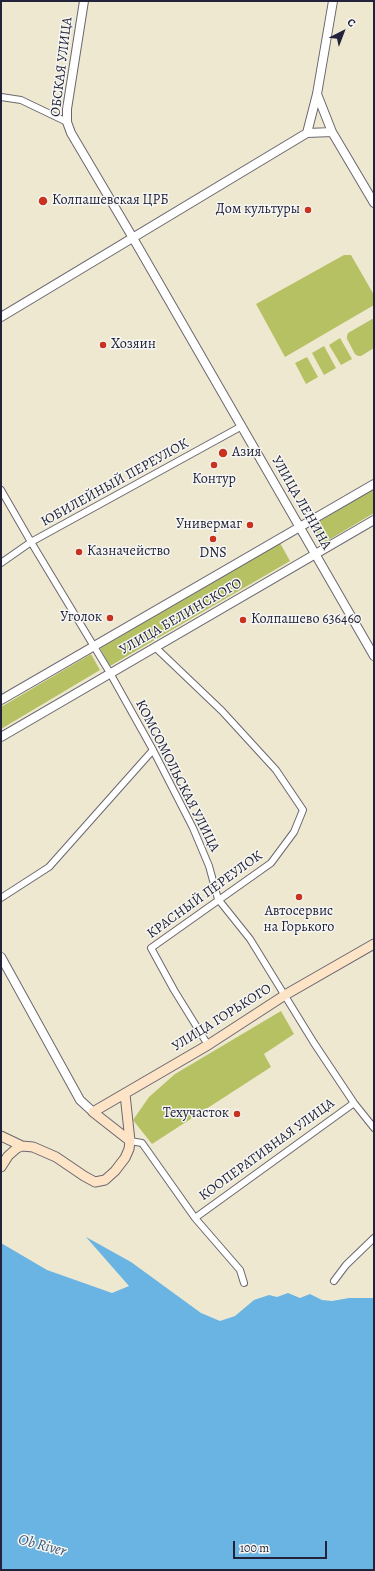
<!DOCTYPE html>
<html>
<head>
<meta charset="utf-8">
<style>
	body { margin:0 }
	#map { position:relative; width:375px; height:1571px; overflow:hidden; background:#efe8d1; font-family:Alegreya,serif }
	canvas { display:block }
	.frame { position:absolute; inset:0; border:2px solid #22223b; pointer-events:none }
	.north { position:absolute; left:323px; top:12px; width:40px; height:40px; -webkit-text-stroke:3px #f6f6f2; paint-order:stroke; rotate:42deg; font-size:11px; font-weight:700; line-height:16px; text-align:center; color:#22223b }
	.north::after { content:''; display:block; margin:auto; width:14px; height:18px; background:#22223b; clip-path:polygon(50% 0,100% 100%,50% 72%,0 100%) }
	.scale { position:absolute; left:233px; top:1541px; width:94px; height:18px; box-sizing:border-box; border:2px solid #22223b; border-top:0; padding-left:5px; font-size:12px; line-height:14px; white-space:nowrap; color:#22223b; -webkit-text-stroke:3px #f6f6f2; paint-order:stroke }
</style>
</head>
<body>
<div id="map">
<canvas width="375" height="1571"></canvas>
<div class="frame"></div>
<div class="north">С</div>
<div class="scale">100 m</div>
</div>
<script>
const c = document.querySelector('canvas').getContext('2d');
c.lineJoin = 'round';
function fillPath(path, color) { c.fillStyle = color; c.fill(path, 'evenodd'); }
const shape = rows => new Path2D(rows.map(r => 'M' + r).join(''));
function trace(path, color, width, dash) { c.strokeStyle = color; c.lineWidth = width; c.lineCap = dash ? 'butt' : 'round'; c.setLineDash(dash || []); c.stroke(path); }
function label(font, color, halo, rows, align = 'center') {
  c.font = font + ' Alegreya,serif'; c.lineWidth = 3; c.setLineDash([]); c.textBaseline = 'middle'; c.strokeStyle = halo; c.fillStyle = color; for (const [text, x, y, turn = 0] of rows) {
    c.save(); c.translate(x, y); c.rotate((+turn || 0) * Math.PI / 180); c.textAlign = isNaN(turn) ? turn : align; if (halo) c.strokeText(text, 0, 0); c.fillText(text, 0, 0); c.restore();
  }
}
const green = shape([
	[344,255,351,255,374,295,374,305,285,357,256,304],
	[374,318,374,348,361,356,358,356,355,354,347,339,347,336,348,333],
	[340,338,352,359,341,365,329,345],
	[324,346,336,368,324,375,312,353],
	[307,357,318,377,306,384,295,363],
	[374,489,374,513,322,544,312,526],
	[280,543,290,561,110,666,100,648],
	[91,654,100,670,1,729,1,707],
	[281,1011,294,1034,264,1054,271,1067,152,1144,133,1120,149,1097,175,1074]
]);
const water = shape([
	[86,1237,131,1262,201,1313,220,1321,235,1316,254,1300,269,1295,277,1297,288,1293,300,1298,310,1294,322,1300,332,1301,349,1298,374,1298,374,1570,1,1570,1,1243,47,1270,112,1293,129,1286]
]);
const minor = shape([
	[1,97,21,100,67,122],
	[1,490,31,542,110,673,153,750,193,828,209,866,218,899,250,939,314,1043,354,1103,374,1128],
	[1,563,31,542,242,426],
	[155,647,222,711,276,770,303,810,294,832,271,863,151,948,174,990,208,1045],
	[1,898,49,867,153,750],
	[130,1141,142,1143,195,1218,240,1270,244,1283],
	[195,1218,354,1103],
	[334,1281,346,1265,374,1238]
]);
const tertiary = shape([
	[84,1,67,109,67,122,71,133,133,238,374,656],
	[317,94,332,132,374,203],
	[307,133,317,94,333,1],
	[1,317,307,133,332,132],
	[1,700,374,484],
	[1,737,374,520],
	[1,957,80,1100,93,1112]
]);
const secondary = shape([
	[1,1136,22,1146,33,1147,56,1157,84,1176,95,1182,105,1180,115,1171,125,1158,129,1149,130,1141,125,1094],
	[130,1141,93,1112,208,1045,285,995,374,944],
	[1,1167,8,1156,17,1148,22,1146]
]);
const markers = [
	[43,201,5,"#c8321e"],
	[308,210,4,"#c8321e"],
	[103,345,4,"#c8321e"],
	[223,453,5,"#c8321e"],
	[214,465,4,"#c8321e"],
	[250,525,4,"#c8321e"],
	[213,539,4,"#c8321e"],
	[79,552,4,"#c8321e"],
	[110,618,4,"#c8321e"],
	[243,620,4,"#c8321e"],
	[299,897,4,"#c8321e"],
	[237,1114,4,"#c8321e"]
];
const streetNames = [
	["ОБСКАЯ УЛИЦА",62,67,-83],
	["ЮБИЛЕЙНЫЙ ПЕРЕУЛОК",115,483,-29],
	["УЛИЦА ЛЕНИНА",301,503,60],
	["УЛИЦА БЕЛИНСКОГО",181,617,-30],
	["КОМСОМОЛЬСКАЯ УЛИЦА",177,776,63],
	["КРАСНЫЙ ПЕРЕУЛОК",205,895,-36],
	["УЛИЦА ГОРЬКОГО",222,1018,-32],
	["КООПЕРАТИВНАЯ УЛИЦА",267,1150,-36]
];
const poiNames = [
	["Колпашевская ЦРБ",52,201],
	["Дом культуры",300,210,"right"],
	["Хозяин",111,345],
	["Азия",232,453],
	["Контур",214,480,"center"],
	["Универмаг",242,525,"right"],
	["Казначейство",87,552],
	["DNS",213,554,"center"],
	["Уголок",102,618,"right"],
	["Колпашево 636460",251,620],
	["Автосервис",299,912,"center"],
	["на Горького",299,928,"center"],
	["Техучасток",229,1114,"right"]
];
const waterNames = [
	["Ob River",42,1546,15]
];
fillPath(green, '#b5c163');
fillPath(water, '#69b4e2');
trace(minor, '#6a6770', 8);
trace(tertiary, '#6a6770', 10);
trace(secondary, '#6a6770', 11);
trace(minor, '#fff', 6);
trace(tertiary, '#fff', 8);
trace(secondary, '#fee4c6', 9);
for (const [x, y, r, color] of markers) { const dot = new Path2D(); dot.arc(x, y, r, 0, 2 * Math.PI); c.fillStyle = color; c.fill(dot); trace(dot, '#f6f6f2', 1.5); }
label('14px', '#22223b', '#f6f6f2', streetNames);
label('14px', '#22223b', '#f6f6f2', poiNames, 'left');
label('italic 15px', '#3b5575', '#f6f6f2', waterNames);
</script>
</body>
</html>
